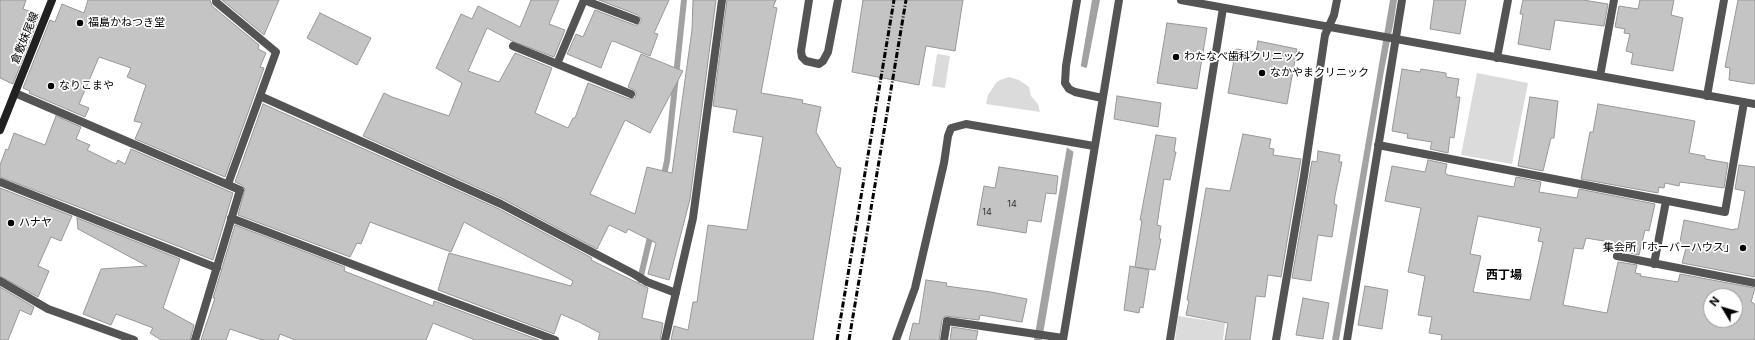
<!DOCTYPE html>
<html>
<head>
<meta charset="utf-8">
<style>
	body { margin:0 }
	#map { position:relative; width:1755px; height:340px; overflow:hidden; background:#fff; font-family:Inter,sans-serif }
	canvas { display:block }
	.north { position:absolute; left:1703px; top:288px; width:40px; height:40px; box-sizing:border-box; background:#fff; border:1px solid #999; border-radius:50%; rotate:308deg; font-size:11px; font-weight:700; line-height:16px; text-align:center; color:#000 }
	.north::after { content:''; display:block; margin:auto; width:14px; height:18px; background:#000; clip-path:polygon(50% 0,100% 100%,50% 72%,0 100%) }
</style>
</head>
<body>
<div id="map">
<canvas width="1755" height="340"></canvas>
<div class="north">N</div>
</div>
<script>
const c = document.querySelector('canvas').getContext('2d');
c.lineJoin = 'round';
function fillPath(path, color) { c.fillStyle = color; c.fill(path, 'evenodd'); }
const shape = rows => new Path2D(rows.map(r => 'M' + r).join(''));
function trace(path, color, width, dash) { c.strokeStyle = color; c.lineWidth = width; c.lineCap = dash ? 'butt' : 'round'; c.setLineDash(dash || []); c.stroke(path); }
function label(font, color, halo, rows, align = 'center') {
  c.font = font + ' Inter,"Noto Sans JP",sans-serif'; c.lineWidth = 3.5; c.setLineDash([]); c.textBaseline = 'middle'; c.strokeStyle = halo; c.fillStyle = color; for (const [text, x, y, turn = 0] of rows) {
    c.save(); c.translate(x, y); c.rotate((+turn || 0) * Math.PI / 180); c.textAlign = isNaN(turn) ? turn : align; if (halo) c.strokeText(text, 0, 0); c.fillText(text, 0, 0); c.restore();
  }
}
const green = shape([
	[937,54,950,56,945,88,932,86],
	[1477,73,1528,83,1512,164,1461,155],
	[1009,77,1019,80,1029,87,1031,96,1038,104,1040,112,986,104,988,95,996,83,1000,80],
	[1178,316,1225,323,1223,340,1175,340]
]);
const water = shape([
	[1092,0,1100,0,1087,67,1066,199,1042,340,1034,340],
	[1390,0,1397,0,1394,20,1384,71,1339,340,1332,340]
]);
const pier = shape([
	[1089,65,1080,118,1074,152,1066,147,1080,66,1086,68]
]);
const stream = shape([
	[663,179,667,161,684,0],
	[640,280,651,233]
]);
const building = shape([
	[0,0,26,0,23,9,40,15,13,84,0,78,0,0],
	[88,0,210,0,212,6,259,45,258,49,266,53,260,67,264,68,225,177,135,139,142,123,134,121,146,85,127,77,131,68,99,57,79,104,89,108,85,117,29,93,30,91,23,88,50,20,55,22,62,4,84,13,88,0],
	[222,0,279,0,264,35,222,0],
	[531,0,559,0,549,24,565,30,554,57,512,41,487,28,468,71,499,82,515,53,552,68,535,113,568,128,573,118,575,118,588,83,629,99,635,98,636,94,636,91,628,87,641,54,683,71,650,133,625,120,590,194,635,214,647,167,672,173,692,30,693,0,716,0,690,199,669,280,648,274,656,243,628,229,626,233,609,225,597,249,503,199,363,136,384,93,392,97,449,116,462,83,436,68,461,14,472,19,478,6,520,27,531,0],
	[599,0,669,0,654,33,658,34,650,56,613,41,611,42,601,68,567,54,576,34,583,37,595,10,634,25,637,25,641,22,641,19,638,15,599,0],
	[727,0,776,0,773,7,777,8,761,93,803,100,802,103,821,107,816,132,837,167,841,168,813,340,671,340,674,326,688,330,693,302,697,302,708,225,747,230,763,137,733,132,737,110,713,106,727,0],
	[863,0,963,0,955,51,926,46,919,85,852,72,863,0],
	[1434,0,1466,0,1460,34,1430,29,1434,0],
	[1523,0,1583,0,1608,4,1604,26,1555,20,1550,50,1518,44,1523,14,1520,14,1523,0],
	[1640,0,1674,0,1671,15,1683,18,1673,71,1631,64,1633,53,1626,51,1630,34,1624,33,1625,29,1615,27,1619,6,1638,9,1640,0],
	[1738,0,1755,0,1755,83,1753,84,1729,80,1730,68,1725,67,1738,0],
	[320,13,371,38,357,65,307,38,320,13],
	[1167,23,1207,28,1197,89,1157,83,1167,23],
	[1258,41,1297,49,1287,104,1228,93,1236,49,1256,52,1258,41],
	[1402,69,1420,72,1421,69,1446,73,1446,77,1459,79,1456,97,1460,97,1454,138,1450,137,1448,153,1430,149,1432,142,1407,138,1408,134,1392,131,1402,69],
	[1117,96,1161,103,1158,127,1114,119,1117,96],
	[1530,97,1558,101,1554,138,1551,138,1543,171,1518,166,1530,97],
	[263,104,499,209,592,258,591,260,648,288,642,318,663,323,660,340,598,340,600,333,579,322,561,314,554,334,438,290,449,253,571,286,573,281,464,222,451,252,370,222,361,244,357,243,350,257,238,215,245,189,242,185,235,182,263,104],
	[1598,104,1695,121,1689,153,1705,156,1705,159,1728,163,1724,188,1680,182,1679,186,1665,183,1664,188,1659,187,1658,193,1581,179,1590,132,1593,132,1598,104],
	[56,116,81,127,76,139,90,145,87,150,116,164,118,160,125,164,131,149,233,193,213,260,76,206,76,205,76,206,0,177,0,165,6,149,8,150,14,133,45,145,56,116],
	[1243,134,1271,139,1269,148,1274,149,1273,155,1301,159,1281,277,1268,275,1265,297,1256,296,1250,340,1225,340,1228,323,1186,315,1189,300,1187,300,1206,188,1230,191,1243,134],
	[1156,135,1176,138,1174,152,1176,152,1170,180,1164,179,1157,225,1161,226,1159,239,1161,239,1155,270,1135,267,1142,220,1140,220,1156,135],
	[1318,151,1340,155,1339,162,1342,162,1335,196,1334,204,1337,205,1332,237,1318,235,1311,281,1292,278,1312,161,1317,162,1318,151],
	[1428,160,1447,164,1445,173,1448,175,1480,181,1514,187,1516,177,1541,182,1539,192,1577,198,1579,189,1655,204,1649,231,1645,230,1639,255,1621,251,1622,244,1586,238,1583,249,1574,248,1563,305,1607,313,1618,262,1637,265,1635,273,1641,274,1640,276,1678,282,1680,274,1755,288,1751,302,1755,304,1755,340,1441,340,1442,335,1429,333,1432,317,1418,315,1425,276,1408,272,1421,208,1385,201,1392,166,1425,172,1428,160],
	[1478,216,1541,228,1538,241,1543,242,1530,300,1473,292,1481,256,1470,254,1478,216],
	[1711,296,1735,296,1735,320,1711,320,1711,296],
	[1739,165,1755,167,1755,277,1682,263,1686,248,1679,247,1684,220,1734,230,1734,229,1738,229,1745,191,1735,189,1739,165],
	[999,167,1058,176,1056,194,1046,193,1041,222,1028,220,1026,233,977,225,984,186,995,188,999,167],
	[0,188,72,216,61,241,51,237,38,266,49,271,38,297,0,276,0,188],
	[77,218,180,259,163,308,194,325,190,340,161,340,150,333,153,328,116,314,111,325,83,314,101,269,147,266,78,229,77,218],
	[235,225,345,267,344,271,433,306,434,301,539,340,475,340,433,323,426,340,295,340,280,334,278,340,262,340,230,329,226,340,201,340,215,298,213,298,235,225],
	[1130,266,1149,270,1143,308,1140,307,1139,313,1124,310,1130,266],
	[926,280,947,283,946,286,991,292,1027,299,1022,322,980,315,979,320,945,316,942,320,939,340,909,340,913,323,919,324,926,280],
	[1365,286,1388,290,1382,329,1358,325,1365,286],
	[0,287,34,307,31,315,20,310,8,340,0,340,0,287],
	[1303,298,1329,303,1323,339,1296,335,1303,298],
	[952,327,978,331,976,340,950,340,952,327]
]);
const minor = shape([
	[216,0,216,2,276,52,228,184],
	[584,0,636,20],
	[809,0,801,51,802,57,806,61,819,64,823,61,828,52,838,0],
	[1077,0,1066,66,1065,83,1069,89,1075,92,1102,98],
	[1181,0,1755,104],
	[513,46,631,94],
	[1497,58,1508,0],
	[557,64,584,0],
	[1600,76,1614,0],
	[15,93,240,190,195,340],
	[260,96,501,204,634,274,647,282,676,293],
	[1707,96,1724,0],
	[1378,145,1725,212,1744,102],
	[0,182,217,268],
	[231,218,391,279,555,340],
	[1617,256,1755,283],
	[1654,264,1666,201],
	[0,281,48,309,134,340],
	[665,340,693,218,722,0],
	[896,340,915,288,944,163,948,136,951,128,966,124,1094,146],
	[944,340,947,321,1063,338],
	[1063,340,1119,0],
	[1170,340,1223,8],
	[1276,340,1304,176,1325,35,1334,15,1337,0],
	[1347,340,1402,0]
]);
const secondary = shape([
	[0,130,52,0]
]);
const rail = shape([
	[837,340,894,0],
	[849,340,906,0]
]);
const markers = [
	[80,23,4,"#000"],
	[1176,57,4,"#000"],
	[1262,73,4,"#000"],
	[51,86,4,"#000"],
	[11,223,4,"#000"],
	[1743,248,4,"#000"]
];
const numberNames = [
	["14",1012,204],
	["14",987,212]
];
const poiNames = [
	["福島かねつき堂",88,23],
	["わたなべ歯科クリニック",1184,57],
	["なかやまクリニック",1270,73],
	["なりこまや",59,86],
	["ハナヤ",19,223],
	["集会所「ホーバーハウス」",1735,248,"right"]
];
const streetNames = [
	["倉敷妹尾線",25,38,-68]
];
const neighbourhoodNames = [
	["西丁場",1504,275]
];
fillPath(green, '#dbdbdb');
fillPath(water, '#a2a2a2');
fillPath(pier, '#fff');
trace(stream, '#a2a2a2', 6);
fillPath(building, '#c4c4c4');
trace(building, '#989898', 1);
trace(minor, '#545454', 8);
trace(secondary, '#212121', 8);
trace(rail, '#000', 3, [6, 2, 1, 2]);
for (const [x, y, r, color] of markers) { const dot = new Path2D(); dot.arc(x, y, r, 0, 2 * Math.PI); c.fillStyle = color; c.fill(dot); trace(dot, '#fff', 1.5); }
label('9px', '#313131', null, numberNames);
label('11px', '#000', '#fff', poiNames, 'left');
label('11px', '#000', '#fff', streetNames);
label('bold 12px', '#000', '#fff', neighbourhoodNames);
</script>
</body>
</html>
